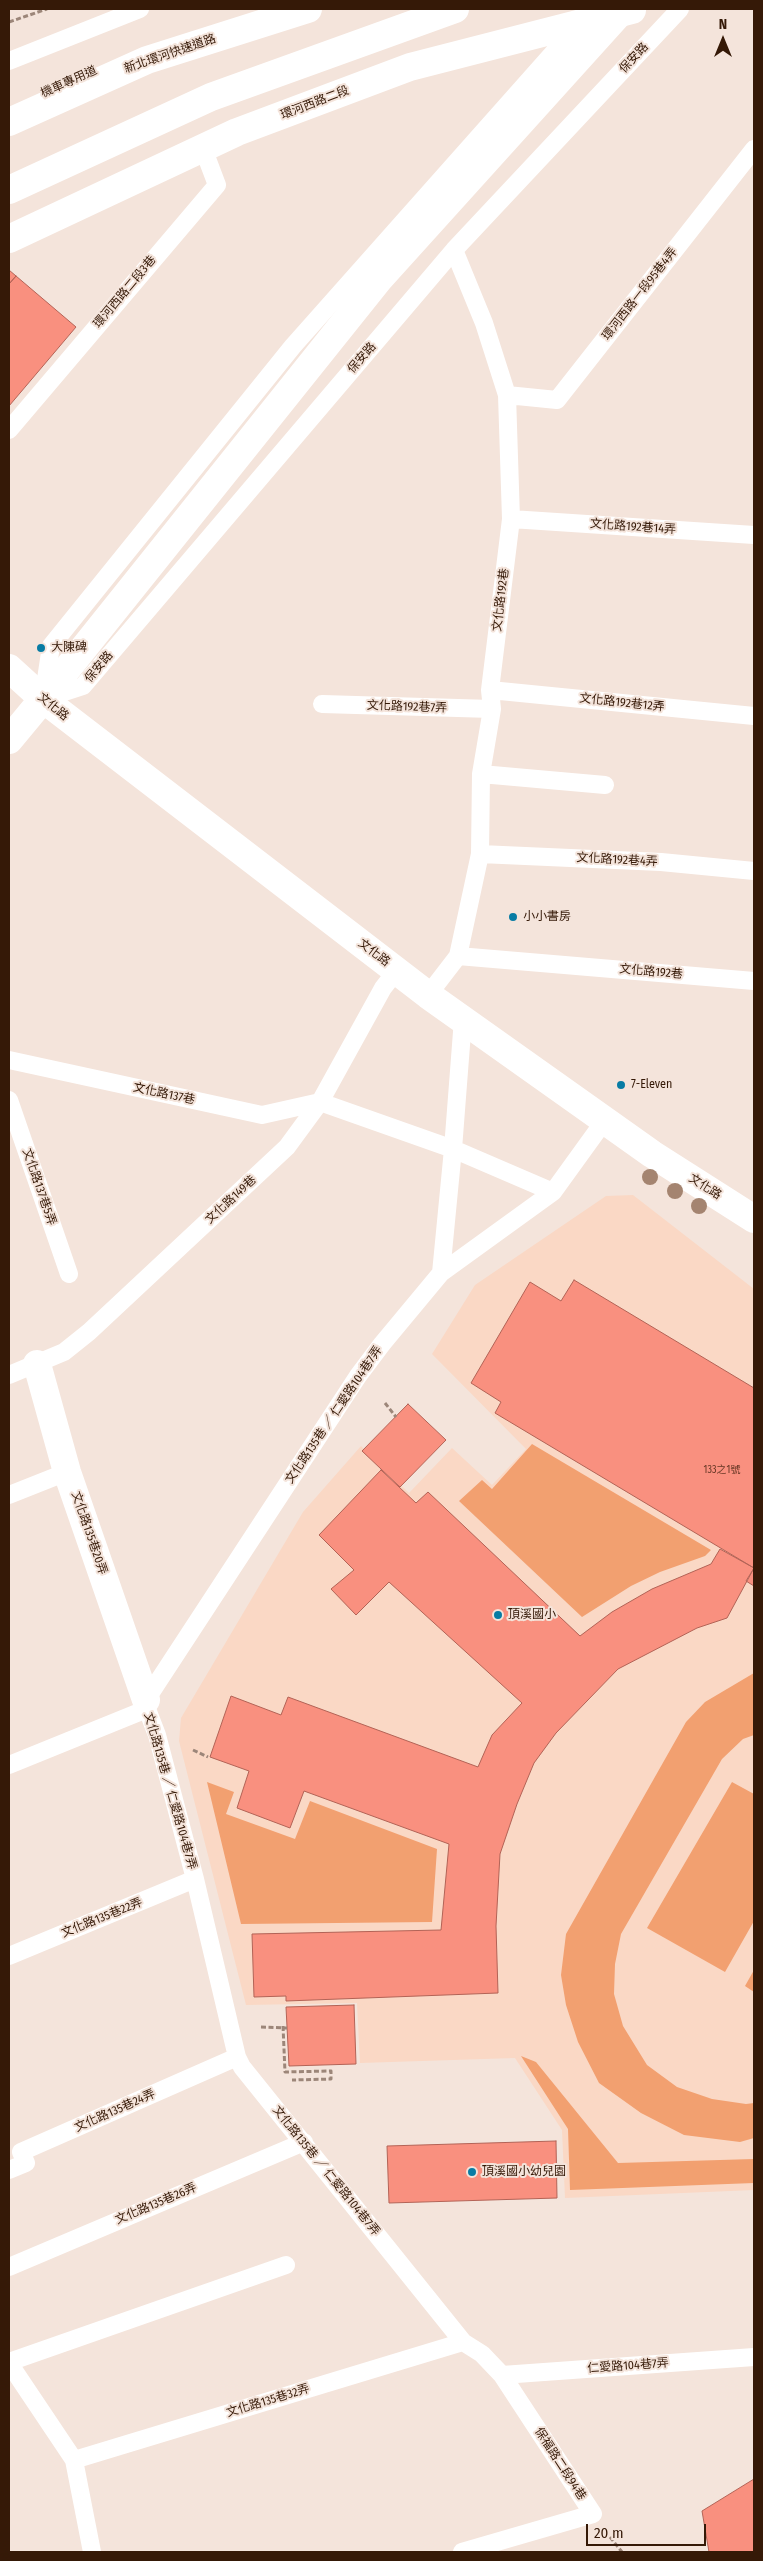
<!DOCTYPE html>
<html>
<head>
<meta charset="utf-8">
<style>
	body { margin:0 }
	#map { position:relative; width:763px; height:2561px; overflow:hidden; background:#f4e4db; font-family:"Fira Sans Condensed",sans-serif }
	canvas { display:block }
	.frame { position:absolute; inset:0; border:10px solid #351907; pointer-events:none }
	.north { position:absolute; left:698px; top:15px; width:50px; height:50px; -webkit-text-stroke:4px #f4e4db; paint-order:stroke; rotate:0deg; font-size:14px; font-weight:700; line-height:20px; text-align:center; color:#351907 }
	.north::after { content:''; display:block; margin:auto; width:18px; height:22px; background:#351907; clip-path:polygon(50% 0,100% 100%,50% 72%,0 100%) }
	.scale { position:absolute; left:586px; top:2524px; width:120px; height:22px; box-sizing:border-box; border:2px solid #351907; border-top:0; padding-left:6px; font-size:15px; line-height:18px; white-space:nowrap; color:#351907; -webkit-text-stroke:4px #f4e4db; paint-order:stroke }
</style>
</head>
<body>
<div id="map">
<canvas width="763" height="2561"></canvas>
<div class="frame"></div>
<div class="north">N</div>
<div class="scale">20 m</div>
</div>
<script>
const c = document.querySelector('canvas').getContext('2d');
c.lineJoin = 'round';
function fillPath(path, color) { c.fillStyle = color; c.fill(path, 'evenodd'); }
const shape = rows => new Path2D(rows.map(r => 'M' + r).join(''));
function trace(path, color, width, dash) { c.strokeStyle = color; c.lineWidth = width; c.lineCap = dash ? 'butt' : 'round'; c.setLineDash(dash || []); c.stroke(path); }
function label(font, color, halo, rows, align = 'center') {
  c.font = font + ' "Fira Sans Condensed","Noto Sans TC",sans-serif'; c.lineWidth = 4; c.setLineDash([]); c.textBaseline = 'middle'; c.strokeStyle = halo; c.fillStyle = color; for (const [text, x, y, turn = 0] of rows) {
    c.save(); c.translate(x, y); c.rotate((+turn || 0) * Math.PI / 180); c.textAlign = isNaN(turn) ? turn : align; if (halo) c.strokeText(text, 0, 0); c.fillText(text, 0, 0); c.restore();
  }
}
const built = shape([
	[633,1195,754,1289,754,2190,565,2198,562,2130,515,2058,360,2063,357,2003,246,2005,179,1741,181,1718,303,1512,361,1446,409,1493,452,1448,492,1485,526,1449,432,1354,475,1285,606,1196]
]);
const green = shape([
	[532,1444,711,1550,705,1556,660,1572,631,1586,582,1617,459,1501,482,1480,492,1489],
	[754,1673,754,1735,743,1739,722,1759,621,1934,615,1964,614,1994,623,2026,647,2065,677,2087,712,2099,746,2104,754,2103,754,2138,740,2142,684,2135,641,2113,599,2083,578,2042,566,2005,561,1975,566,1934,686,1722,705,1702],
	[207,1782,234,1792,226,1814,295,1839,310,1801,437,1849,432,1922,241,1924],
	[732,1782,754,1794,754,1921,725,1972,647,1928],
	[754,1970,754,1992,745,1986],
	[521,2056,536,2062,618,2163,754,2159,754,2183,570,2190,568,2129]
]);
const building = shape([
	[9,270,16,276,9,284,9,270],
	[16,276,76,327,9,406,9,284,16,276],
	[574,1280,754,1388,754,1568,495,1413,501,1402,471,1383,530,1282,561,1301,574,1280],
	[408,1404,446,1440,400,1487,362,1451,408,1404],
	[381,1470,416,1503,428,1492,580,1636,612,1612,652,1589,711,1564,720,1549,754,1568,727,1618,697,1628,618,1669,556,1733,534,1763,517,1804,500,1854,496,1926,498,1993,286,2001,286,1996,254,1997,252,1934,441,1930,449,1844,304,1791,290,1828,237,1808,249,1771,210,1757,231,1696,281,1715,288,1697,478,1767,492,1735,522,1703,389,1582,356,1615,331,1589,354,1570,319,1535,381,1470],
	[754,1568,754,1586,746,1581,754,1568],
	[354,2005,356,2064,289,2066,286,2007,354,2005],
	[556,2141,557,2198,389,2203,387,2146,556,2141],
	[754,2479,754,2552,709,2552,702,2511,754,2479]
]);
const path = shape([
	[9,22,47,9],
	[385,1403,396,1417],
	[193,1750,208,1757],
	[283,2026,285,2072,331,2071,331,2079,292,2080],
	[261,2027,287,2028],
	[610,2537,622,2552]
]);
const lane = shape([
	[578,25,293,346,51,646,43,699,83,686,454,250,680,9],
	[9,61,140,9],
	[507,395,557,400,754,149],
	[9,430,217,185,203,148],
	[511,519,754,535],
	[490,690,754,716],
	[322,704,492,709],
	[481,774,605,785],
	[480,854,661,862,754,871],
	[458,956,754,981],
	[428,995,458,956,480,854,481,774,492,709,490,690,511,519,507,395,484,323,454,250],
	[463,1019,453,1149,553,1192],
	[9,1060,262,1115,320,1102,453,1149,441,1273],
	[9,1100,69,1274],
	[9,1375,64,1352,89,1332,287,1147,320,1102,383,988,397,970],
	[9,1495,67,1472],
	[9,1765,147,1709],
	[9,1956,195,1879],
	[9,2170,26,2163,21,2152,237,2057],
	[9,2267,304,2142],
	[9,2362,286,2265],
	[9,2363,74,2460,92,2552],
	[502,2375,754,2357],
	[74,2460,463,2342],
	[462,2552,593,2514,502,2375,482,2354,463,2342,242,2067,237,2057,195,1879,157,1735,147,1709,146,1700,358,1376,382,1344,441,1273,553,1192,605,1120]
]);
const street = shape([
	[9,668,43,699,428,995,652,1154,754,1219],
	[9,740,43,699],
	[37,1364,67,1472,146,1700]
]);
const secondary = shape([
	[9,190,211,97,455,9],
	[9,239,237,132,410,67,632,10]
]);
const highway = shape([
	[9,122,147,60,308,9],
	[43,699,380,278,623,9]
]);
const trees = [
	[650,1177],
	[675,1191],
	[699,1206]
];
const markers = [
	[41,648,5,"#087ca4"],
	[513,917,5,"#087ca4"],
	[621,1085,5,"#087ca4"],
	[498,1615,5,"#087ca4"],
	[472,2172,5,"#087ca4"]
];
const numberNames = [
	["133之1號",722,1470]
];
const streetNames = [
	["新北環河快速道路",170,54,-19],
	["保安路",634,58,-47],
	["機車專用道",69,82,-24],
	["環河西路二段",315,103,-21],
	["環河西路二段3巷",125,292,-50],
	["環河西路一段95巷4弄",640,294,-52],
	["保安路",362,358,-49],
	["文化路192巷14弄",633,527,4],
	["文化路192巷",501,600,-83],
	["保安路",99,667,-50],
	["文化路192巷12弄",622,703,6],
	["文化路",53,707,39],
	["文化路192巷7弄",407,707,2],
	["文化路192巷4弄",617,860,3],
	["文化路",374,953,37],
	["文化路192巷",651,972,5],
	["文化路137巷",164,1094,12],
	["文化路137巷5弄",39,1187,71],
	["文化路",705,1187,32],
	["文化路149巷",231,1200,-43],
	["文化路135巷 ／ 仁愛路104巷7弄",334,1415,-56],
	["文化路135巷20弄",89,1533,71],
	["文化路135巷 ／ 仁愛路104巷7弄",170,1791,74],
	["文化路135巷22弄",102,1918,-22],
	["文化路135巷24弄",115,2111,-24],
	["文化路135巷 ／ 仁愛路104巷7弄",326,2171,51],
	["文化路135巷26弄",156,2204,-23],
	["仁愛路104巷7弄",628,2366,-4],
	["文化路135巷32弄",268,2401,-17],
	["保福路二段94巷",560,2464,57]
];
const poiNames = [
	["大陳碑",51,648],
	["小小書房",523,917],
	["7-Eleven",631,1085],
	["頂溪國小",508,1615],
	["頂溪國小幼兒園",482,2172]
];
fillPath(built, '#fad8c5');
fillPath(green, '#f2a070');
fillPath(building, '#f9907f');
trace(building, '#b36356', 1);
trace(path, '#9c8679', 3, [5, 2.5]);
trace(lane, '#fff', 18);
trace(street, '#fff', 28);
trace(secondary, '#fff', 28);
trace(highway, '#fff', 28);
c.fillStyle = '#a48470';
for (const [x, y] of trees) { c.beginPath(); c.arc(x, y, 8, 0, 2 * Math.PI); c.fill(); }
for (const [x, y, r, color] of markers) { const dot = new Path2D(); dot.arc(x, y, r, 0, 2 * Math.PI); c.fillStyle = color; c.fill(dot); trace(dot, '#f4e4db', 2); }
label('10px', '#663725', null, numberNames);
label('12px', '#351907', '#f4e4db', streetNames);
label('12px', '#351907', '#f4e4db', poiNames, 'left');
</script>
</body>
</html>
